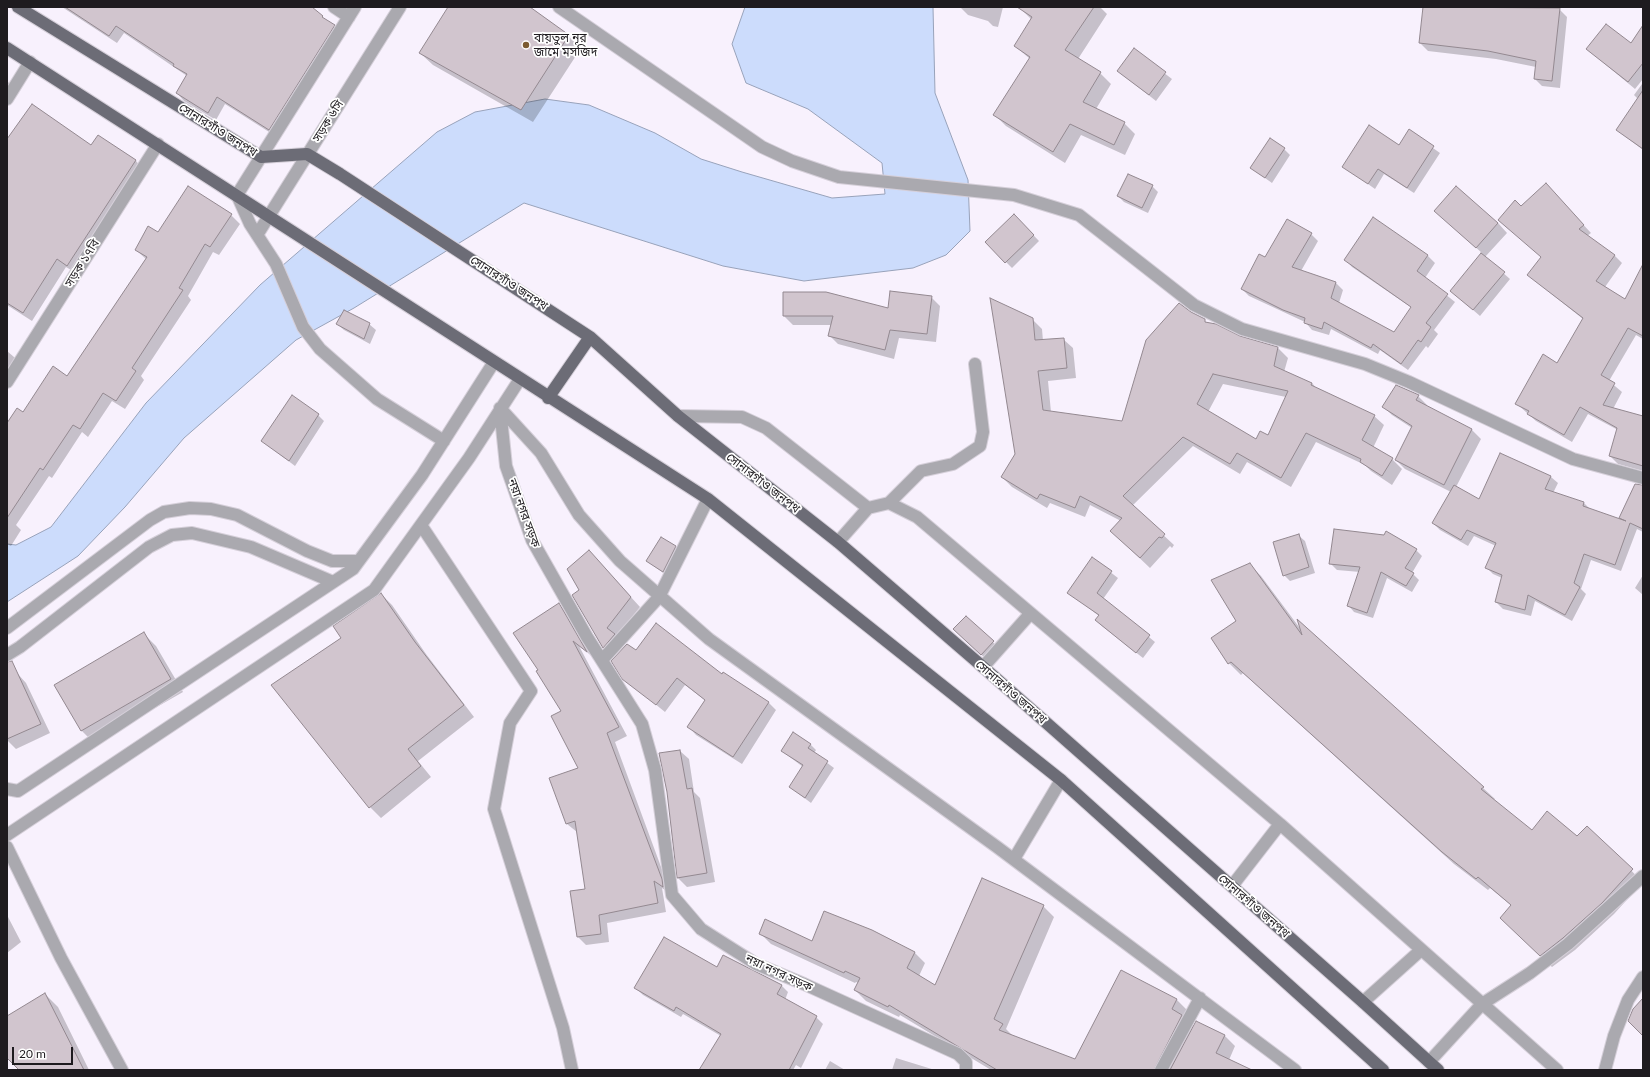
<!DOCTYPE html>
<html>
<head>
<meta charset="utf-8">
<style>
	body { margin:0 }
	#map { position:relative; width:1650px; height:1077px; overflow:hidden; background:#f8f1fd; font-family:Lato,sans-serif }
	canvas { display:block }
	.frame { position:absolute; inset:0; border:8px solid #1e1b1f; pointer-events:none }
	.scale { position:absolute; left:12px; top:1047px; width:61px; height:18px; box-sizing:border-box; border:2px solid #1e1b1f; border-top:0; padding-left:5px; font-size:12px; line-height:14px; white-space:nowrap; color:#1e1b1f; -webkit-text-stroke:3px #fff; paint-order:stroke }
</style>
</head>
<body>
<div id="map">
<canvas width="1650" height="1077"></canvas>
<div class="frame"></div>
<div class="scale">20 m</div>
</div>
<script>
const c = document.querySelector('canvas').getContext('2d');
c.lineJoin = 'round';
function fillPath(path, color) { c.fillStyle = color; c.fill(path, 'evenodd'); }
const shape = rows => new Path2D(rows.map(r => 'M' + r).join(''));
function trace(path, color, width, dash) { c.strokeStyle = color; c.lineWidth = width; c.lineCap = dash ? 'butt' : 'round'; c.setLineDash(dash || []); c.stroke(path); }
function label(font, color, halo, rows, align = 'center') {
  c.font = font + ' Lato,"Noto Sans Bengali",sans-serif'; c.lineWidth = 3.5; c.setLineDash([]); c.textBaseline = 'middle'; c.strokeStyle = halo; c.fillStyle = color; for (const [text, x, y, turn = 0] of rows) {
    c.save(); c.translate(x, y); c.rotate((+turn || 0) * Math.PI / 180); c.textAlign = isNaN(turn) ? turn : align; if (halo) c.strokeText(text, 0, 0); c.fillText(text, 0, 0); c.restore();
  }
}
const water = shape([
	[745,7,933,7,935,93,968,180,970,231,946,255,913,268,804,281,723,266,524,203,354,308,296,340,184,438,125,507,78,556,7,602,7,544,16,545,51,527,146,403,260,285,437,132,475,112,545,99,589,105,655,133,701,159,742,172,832,198,885,194,882,163,808,109,746,83,732,44,745,7]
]);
const shadow = shape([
	[62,7,308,7,342,33,277,137,225,104,216,120,184,101,177,93,187,76,124,33,117,43],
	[449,7,528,7,568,36,581,48,533,122,433,65,420,53],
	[960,7,1003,7,998,27,993,26,988,21,968,15],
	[1019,7,1100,7,1107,14,1078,59,1100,73,1111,84,1096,109,1124,123,1135,134,1125,155,1081,135,1065,163,1006,126,995,115,1030,59,1015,46,1032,20],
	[1424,7,1544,7,1559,9,1567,17,1560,88,1542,86,1535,79,1536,67,1496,59,1428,51,1420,43],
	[1643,27,1643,79,1635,89,1587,49,1631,44],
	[1134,50,1172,79,1156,101,1118,71],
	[7,81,10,84,7,88],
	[1642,84,1643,85,1643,150,1617,130,1638,99,1634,95],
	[1409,131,1440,153,1414,193,1384,174,1375,189,1344,167,1399,146],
	[98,136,136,161,144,170,76,273,66,267,32,321,7,305,7,141,91,146],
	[1284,149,1290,155,1272,183,1251,168],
	[1152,186,1158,192,1148,213,1124,202,1118,196],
	[1553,192,1591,233,1587,236,1614,255,1622,263,1605,287,1625,301,1643,269,1643,339,1636,335,1609,381,1622,392,1613,409,1643,418,1643,471,1618,464,1610,456,1618,430,1588,414,1572,442,1536,421,1517,404,1558,364,1583,319,1528,275,1542,257,1521,207],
	[1435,211,1498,223,1507,233,1485,257,1510,279,1480,316,1451,291,1482,253],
	[231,215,240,224,219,255,213,252,188,296,191,300,141,376,144,380,125,409,112,401,88,437,82,432,52,478,49,476,16,525,21,530,11,546,7,544,7,424,67,377,146,259,136,250,158,233],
	[1014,215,1039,241,1012,268,986,242],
	[1373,218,1428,256,1435,263,1425,278,1455,302,1434,330,1438,334,1428,348,1426,346,1408,370,1380,350,1378,354,1331,329,1329,335,1312,330,1305,322,1249,296,1242,289,1265,259,1311,234,1318,241,1301,271,1336,283,1343,290,1339,303,1394,333,1412,308,1352,267,1345,259],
	[931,297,940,306,936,342,899,338,894,359,838,344,829,335,832,325,793,325,784,316,889,309],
	[1190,312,1209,324,1239,337,1278,348,1288,358,1284,372,1312,383,1317,389,1374,416,1384,425,1373,448,1392,459,1402,469,1392,485,1371,471,1365,465,1316,442,1291,487,1247,462,1240,474,1193,446,1132,506,1174,545,1172,548,1170,546,1150,568,1111,531,1121,521,1090,505,1085,517,1050,503,1047,508,1012,487,1002,477,1016,455,1032,319,1042,329,1043,341,1063,339,1073,348,1076,378,1048,381,1051,412,1123,422],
	[1223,384,1286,397,1269,437,1256,440,1208,412],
	[337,324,369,324,376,330,370,344,344,330],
	[7,351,21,363,7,384],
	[1418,396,1427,405,1426,406,1472,430,1481,439,1456,487,1480,501,1501,454,1551,477,1558,483,1553,493,1584,503,1591,510,1624,522,1620,518,1643,496,1643,532,1637,529,1621,571,1591,560,1581,589,1586,594,1572,621,1535,601,1531,616,1503,609,1496,602,1502,578,1493,574,1487,568,1496,546,1474,536,1468,546,1440,530,1433,523,1451,492,1405,469,1396,460,1412,428,1392,415,1383,406],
	[318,415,324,421,295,466,262,441],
	[1298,535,1305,541,1315,573,1290,581,1284,575],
	[1384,536,1416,550,1422,556,1412,573,1419,580,1412,592,1387,578,1373,618,1354,612,1348,605,1360,572,1337,570,1330,563],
	[675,547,682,553,669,577,647,561],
	[1092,558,1118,578,1103,599,1155,642,1143,658,1102,626,1096,620,1099,616,1068,592],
	[598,561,640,607,616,637,613,656,604,647,573,595,580,590],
	[1249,564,1261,576,1302,631,1483,788,1495,799,1493,800,1532,831,1577,838,1587,828,1643,882,1614,914,1575,950,1552,967,1512,929,1512,906,1490,888,1488,890,1454,864,1243,673,1241,675,1229,663],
	[1643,575,1643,595,1635,588],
	[381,594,392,605,426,654,474,717,418,761,431,777,381,818,370,807,272,685,343,639],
	[559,604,567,613,593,657,579,646,627,736,615,742,671,894,662,888,666,912,607,923,609,942,586,945,578,937,586,890,577,832,567,824,551,779,579,768,563,711,539,670],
	[966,617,999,648,987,660,960,635],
	[144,634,156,646,183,692,94,743,82,731,55,685],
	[636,652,722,675,723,673,769,703,776,710,742,764,696,735,689,727,706,701,685,685,665,712,623,678],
	[17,673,26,683,50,733,16,749,7,740,7,678],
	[810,744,816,750,814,753,834,768,811,803,790,787,803,767,782,751],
	[680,751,689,759,694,792,700,798,715,882,687,887,678,878,668,792],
	[1043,906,1054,917,1006,1029,1013,1036,1075,1060,1177,1000,1188,1011,1184,1017,1194,1027,1224,1035,1235,1046,1229,1060,1250,1070,991,1070,900,1015,899,1017,866,1001,855,990,859,983,856,982,855,983,771,944,760,933,812,943,914,952,925,963,919,976,936,986],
	[7,915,21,942,7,953],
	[717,968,781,985,788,992,785,1000,816,1017,823,1024,801,1068,796,1065,793,1070,700,1070,721,1036,683,1014,681,1017,643,995,636,988],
	[45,994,58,1007,89,1070,20,1070,7,1057,7,1017],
	[896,1058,935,1070,892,1070],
	[830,1061,845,1070,825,1070]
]);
const building = shape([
	[65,7,312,7,323,16,322,17,335,25,269,130,217,97,208,113,176,93,187,74,173,66,174,64,116,26,109,36,65,7],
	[448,7,530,7,569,35,521,110,419,53,448,7],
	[1017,7,1094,7,1065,50,1101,72,1083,102,1125,122,1114,145,1070,124,1053,152,993,115,1030,57,1014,46,1032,17,1017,7],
	[1423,7,1560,8,1552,81,1534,79,1536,61,1488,51,1419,43,1423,7],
	[1606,24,1631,43,1643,25,1643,63,1628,82,1586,49,1606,24],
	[1134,48,1166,72,1149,95,1117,71,1134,48],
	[1643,90,1643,149,1616,130,1643,90],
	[32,104,91,145,98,135,136,160,67,266,57,259,23,313,7,303,7,139,32,104],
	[1369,125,1399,145,1409,129,1434,146,1407,188,1378,169,1368,184,1342,167,1369,125],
	[1270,138,1285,148,1265,178,1250,168,1270,138],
	[1128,174,1153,185,1142,208,1117,196,1128,174],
	[1546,183,1584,225,1579,229,1615,255,1596,281,1625,299,1643,264,1643,336,1628,328,1601,375,1615,383,1603,405,1643,416,1643,466,1609,456,1617,428,1580,407,1564,435,1527,414,1529,411,1515,404,1543,354,1557,363,1583,318,1527,275,1541,257,1498,220,1515,200,1521,206,1546,183],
	[188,186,232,214,210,247,205,244,179,288,183,290,132,368,136,371,116,401,103,393,80,429,73,425,43,470,40,468,7,518,7,423,17,408,23,412,53,366,67,376,147,257,135,250,148,226,158,232,188,186],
	[1456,186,1498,223,1476,248,1434,211,1456,186],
	[1014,214,1034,235,1005,263,985,242,1014,214],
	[1373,217,1428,255,1417,271,1448,294,1426,323,1431,327,1421,342,1418,340,1401,364,1373,344,1371,348,1324,322,1322,329,1304,323,1305,318,1283,310,1241,289,1259,254,1265,257,1287,219,1312,233,1292,267,1336,282,1331,298,1394,332,1411,307,1344,260,1373,217],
	[1481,253,1505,272,1473,310,1450,291,1481,253],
	[890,291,932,296,927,334,890,330,885,350,828,336,833,316,783,316,783,292,826,292,888,308,890,291],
	[990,298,1033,318,1035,340,1064,338,1067,368,1038,371,1043,410,1122,421,1146,340,1179,303,1191,312,1205,319,1205,322,1216,324,1240,336,1278,347,1274,366,1312,383,1311,385,1375,415,1362,440,1393,458,1382,476,1360,462,1361,459,1306,433,1281,478,1237,453,1230,464,1183,437,1123,496,1165,534,1162,538,1159,537,1140,558,1110,531,1122,518,1080,496,1075,508,1040,494,1037,499,1001,477,1015,454,990,298],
	[1213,374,1288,391,1268,435,1260,431,1256,439,1197,404,1213,374],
	[344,310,370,323,364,339,336,324,344,310],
	[1396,385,1419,395,1416,400,1472,429,1444,485,1395,460,1412,426,1382,407,1396,385],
	[292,395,319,414,289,461,261,441,292,395],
	[1500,453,1551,476,1545,489,1584,502,1583,506,1626,521,1619,518,1635,484,1643,485,1643,529,1630,523,1615,565,1584,554,1574,583,1580,587,1565,615,1528,595,1525,610,1495,602,1502,575,1485,568,1496,543,1467,530,1461,540,1432,523,1454,485,1479,499,1500,453],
	[1334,529,1384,535,1386,531,1417,549,1405,568,1414,573,1406,586,1381,572,1367,613,1347,606,1360,567,1329,564,1334,529],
	[1299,534,1309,567,1283,576,1273,542,1299,534],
	[661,537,676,546,663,572,646,561,661,537],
	[589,550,631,597,607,628,615,634,603,648,572,595,579,590,567,569,589,550],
	[1092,557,1112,571,1097,593,1150,635,1136,653,1095,620,1099,615,1067,593,1092,557],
	[1250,563,1302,635,1297,619,1484,787,1481,789,1532,830,1547,811,1577,836,1587,826,1633,869,1602,903,1563,938,1540,956,1500,918,1511,905,1478,877,1476,879,1442,852,1231,662,1228,664,1211,638,1236,621,1211,580,1250,563],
	[381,593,415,642,464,705,408,749,421,766,369,808,271,685,341,638,333,626,381,593],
	[559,603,587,652,573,641,619,727,607,733,662,879,663,887,654,881,658,903,599,915,601,934,577,937,570,891,585,889,575,821,566,824,549,778,578,768,551,716,561,711,536,671,538,670,513,633,559,603],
	[966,616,994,641,981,655,953,629,966,616],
	[656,623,722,674,723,672,769,702,733,757,687,727,705,700,677,678,656,705,622,679,611,661,627,644,636,650,656,623],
	[144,632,171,679,81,731,54,685,144,632],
	[12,661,41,724,7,739,7,662,12,661],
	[793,732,811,744,808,748,828,761,805,798,789,787,803,765,781,751,793,732],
	[680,750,687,789,692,788,707,873,677,878,667,792,659,753,680,750],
	[982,878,1044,905,994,1019,1003,1024,999,1030,1075,1059,1121,970,1177,999,1172,1009,1182,1015,1154,1070,997,1070,889,1005,888,1007,854,990,860,978,845,971,844,973,759,934,765,919,812,941,824,911,872,930,915,952,907,968,935,985,982,878],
	[664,937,717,967,723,955,782,985,777,994,817,1016,789,1070,699,1070,721,1034,676,1007,674,1011,634,988,664,937],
	[45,993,84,1070,19,1070,7,1058,7,1016,45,993],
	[1643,998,1643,1036,1628,1021,1633,1009,1643,998],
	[1196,1021,1225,1035,1216,1053,1252,1070,1170,1070,1196,1021]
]);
const minor = shape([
	[334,7,349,17],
	[355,7,237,195,250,224,276,264,303,327,320,349,377,399,444,441],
	[559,7,762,147,792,161,839,177,1014,195,1079,215,1194,305,1242,329,1365,364,1409,382,1573,459,1643,478],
	[7,99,30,62],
	[257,235,400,7],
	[7,382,158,144],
	[500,408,541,453,579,515,620,561,709,639,997,847,1295,1070],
	[500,408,506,466,532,540,587,637,642,724,655,770,672,895,701,929,756,964,804,984,958,1054,966,1062,966,1070],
	[678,416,742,417,766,428,868,508],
	[889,503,921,471,953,464,980,446,983,432,975,364],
	[421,525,531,691,510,723,494,809,563,1028,572,1070],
	[838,542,868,508,889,503,917,517,1280,824,1557,1070],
	[7,628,150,520,164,512,190,508,211,509,237,515,307,551,332,561,359,561],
	[7,655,20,647,149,547,172,535,192,533,251,547,333,582],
	[602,660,659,597,708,499],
	[983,667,1030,614],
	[7,789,18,791,353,569,422,475,494,362],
	[7,835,374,590,469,458,520,379],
	[7,847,61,958,122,1070],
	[1014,859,1061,780],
	[1232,886,1280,824],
	[1363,1002,1421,950],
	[1429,1062,1482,1004,1530,973,1568,944,1643,876],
	[1161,1070,1200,998],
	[1605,1070,1614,1036,1628,1000,1643,977]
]);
const major = shape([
	[18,7,261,157,307,154,340,174,590,337,678,416,838,542,983,667,1363,1002,1438,1070],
	[7,48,708,499,1061,780,1383,1070],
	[548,398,590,337]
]);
const markers = [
	[526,45,4,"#7b5b31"]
];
const poiNames = [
	["বায়তুল নূর",534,38],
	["জামে মসজিদ",534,52]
];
const streetNames = [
	["সড়ক ৬সি",328,121,-58],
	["সোনারগাঁও জনপথ",218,130,32],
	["সড়ক ১৭বি",82,263,-58],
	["সোনারগাঁও জনপথ",509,283,33],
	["সোনারগাঁও জনপথ",763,483,38],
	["নয়া নগর সড়ক",524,513,70],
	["সোনারগাঁও জনপথ",1011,692,41],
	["সোনারগাঁও জনপথ",1254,906,41],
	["নয়া নগর সড়ক",779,973,25]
];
fillPath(water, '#ccdcfc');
trace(water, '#98a2ba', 1);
fillPath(shadow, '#0003');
fillPath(building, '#d1c5ce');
trace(building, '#938890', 1);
trace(minor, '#d5cfd9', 14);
trace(major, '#d5cfd9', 14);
trace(minor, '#aaa9af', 12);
trace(major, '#6c6c76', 12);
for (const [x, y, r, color] of markers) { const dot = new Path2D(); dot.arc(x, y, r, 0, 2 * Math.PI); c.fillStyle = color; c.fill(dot); trace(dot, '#fff', 1.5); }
label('12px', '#1e1b1f', '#fff', poiNames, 'left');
label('12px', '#1e1b1f', '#fff', streetNames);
</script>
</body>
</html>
